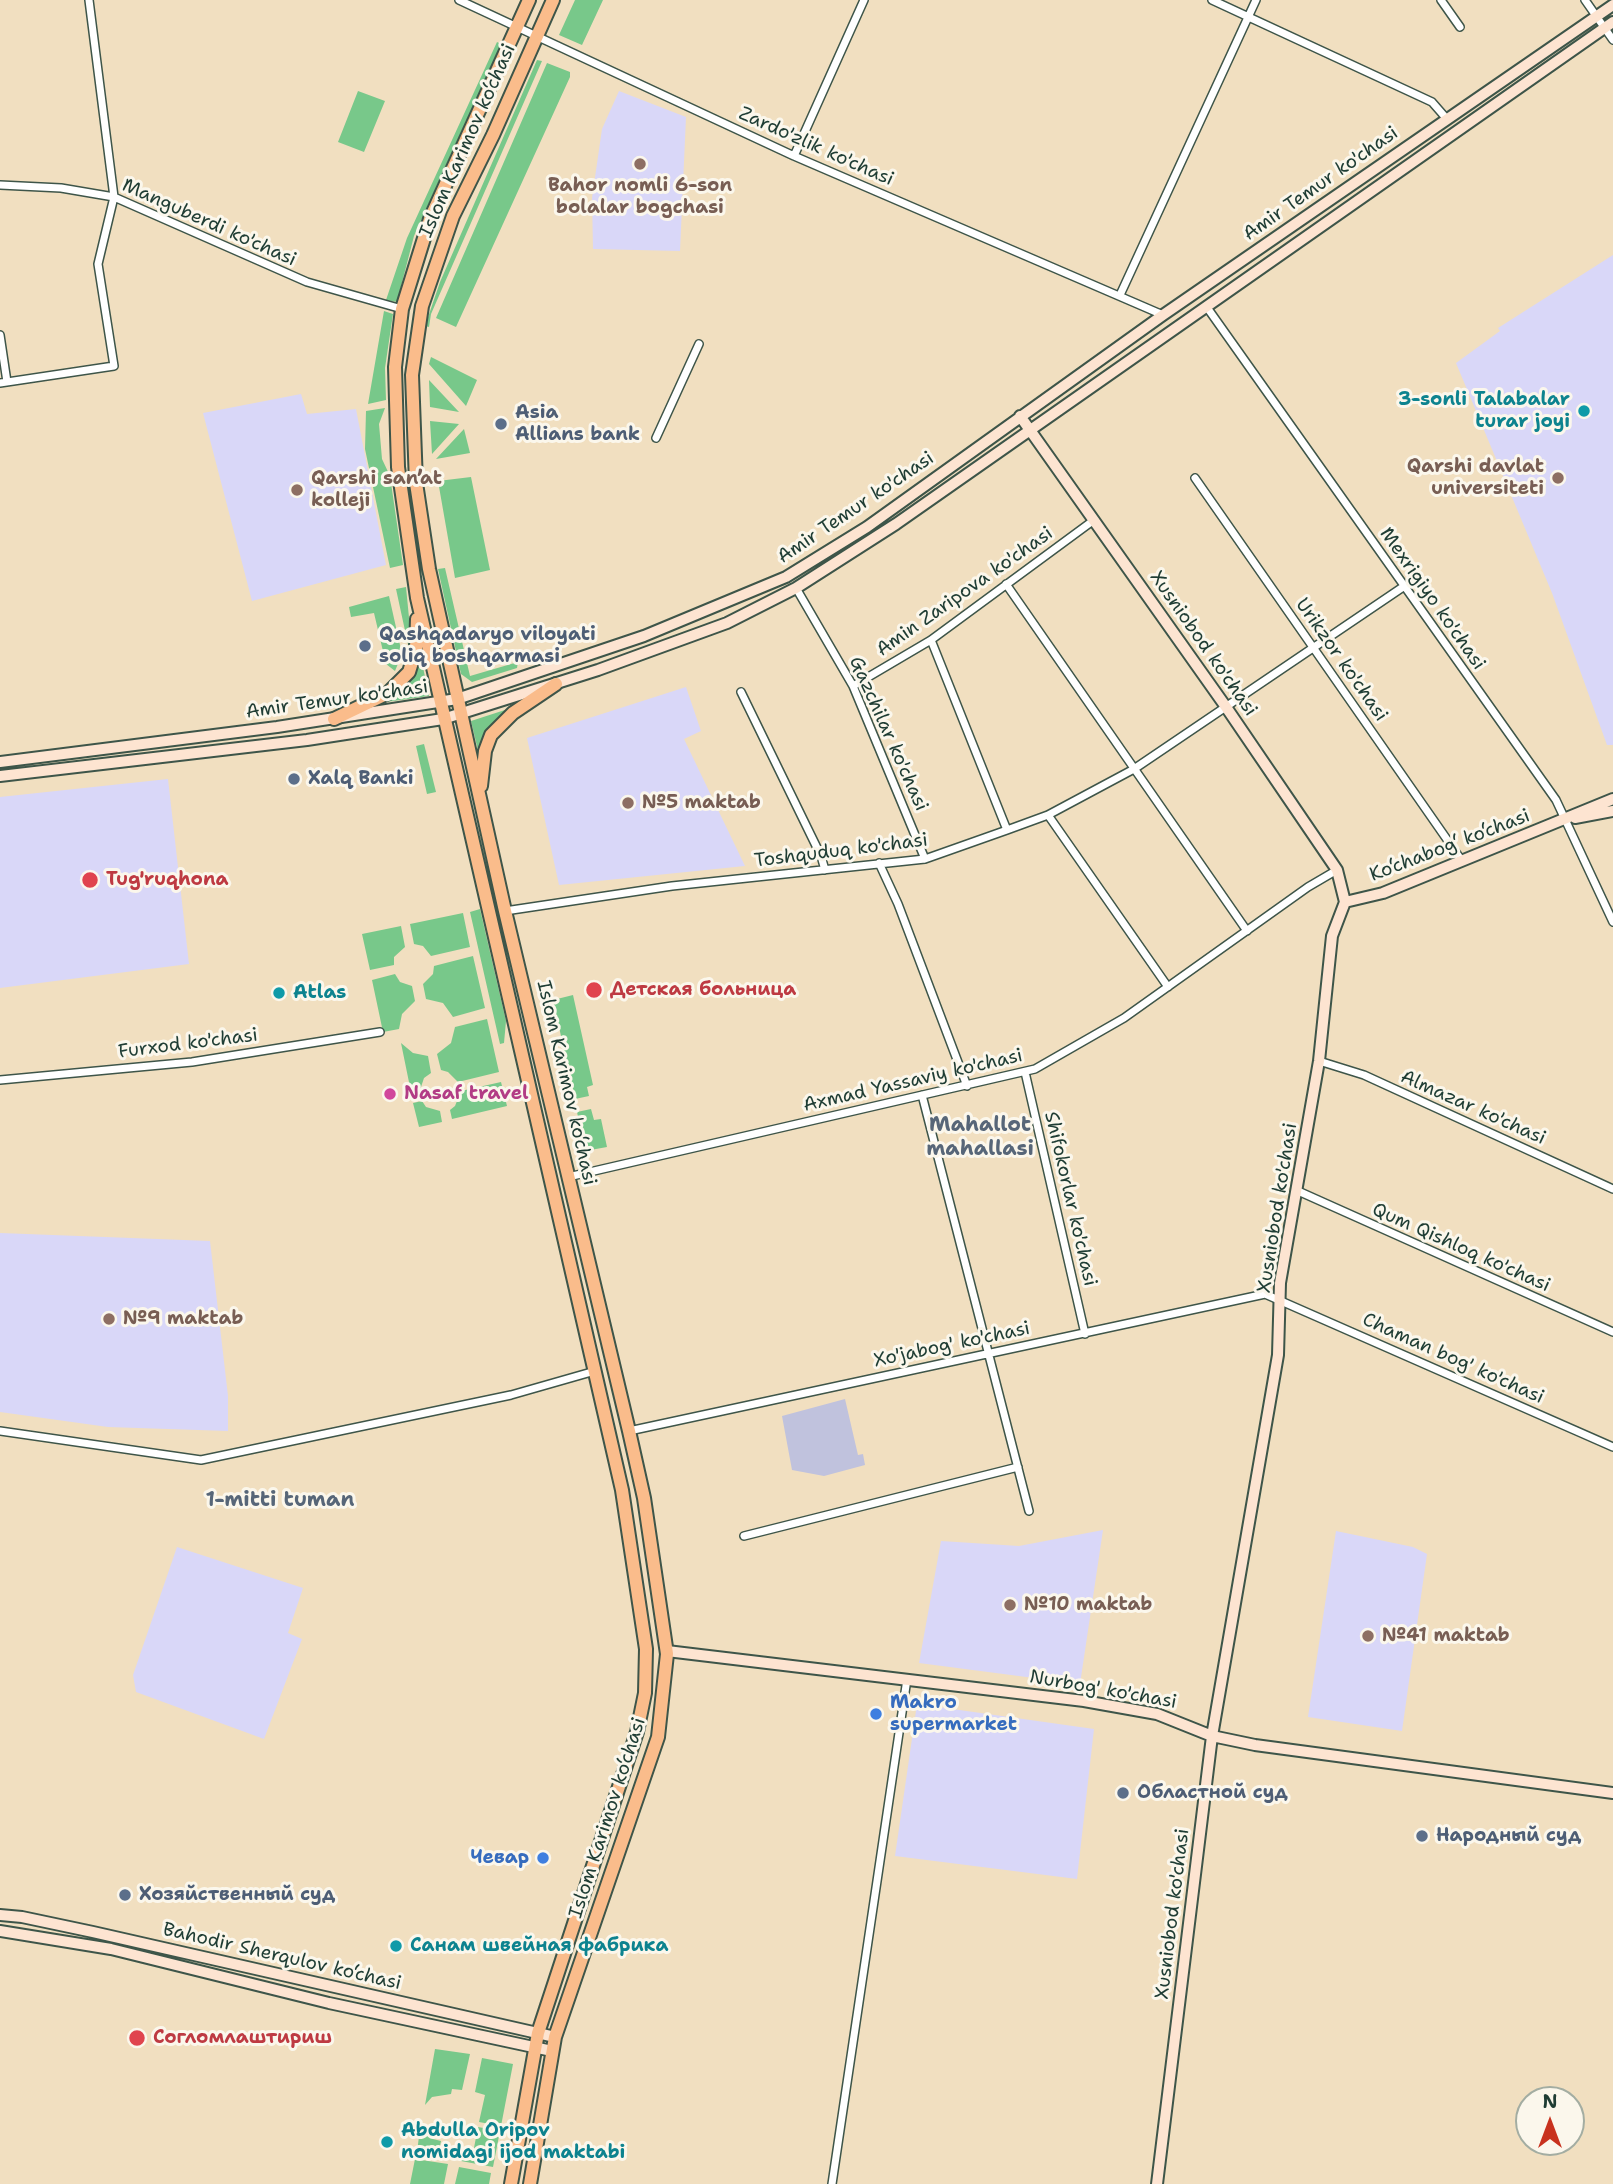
<!DOCTYPE html>
<html>
<head>
<meta charset="utf-8">
<style>
	body { margin:0 }
	#map { position:relative; width:1613px; height:2184px; overflow:hidden; background:#f1dfc0; font-family:"Shantell Sans",sans-serif }
	canvas { display:block }
	.north { position:absolute; left:1515px; top:2086px; width:70px; height:70px; box-sizing:border-box; background:#fbf7ec; border:2px solid #a3ada2; border-radius:50%; rotate:0deg; font-size:19px; font-weight:700; line-height:28px; text-align:center; color:#1f3d34 }
	.north::after { content:''; display:block; margin:auto; width:24px; height:32px; background:#c8321e; clip-path:polygon(50% 0,100% 100%,50% 72%,0 100%) }
</style>
</head>
<body>
<div id="map">
<canvas width="1613" height="2184"></canvas>
<div class="north">N</div>
</div>
<script>
const c = document.querySelector('canvas').getContext('2d');
c.lineJoin = 'round';
function fillPath(path, color) { c.fillStyle = color; c.fill(path, 'evenodd'); }
const shape = rows => new Path2D(rows.map(r => 'M' + r).join(''));
function trace(path, color, width, dash) { c.strokeStyle = color; c.lineWidth = width; c.lineCap = dash ? 'butt' : 'round'; c.setLineDash(dash || []); c.stroke(path); }
function label(font, color, halo, rows, align = 'center') {
  c.font = font + ' "Shantell Sans",sans-serif'; c.lineWidth = 6; c.setLineDash([]); c.textBaseline = 'middle'; c.strokeStyle = halo; c.fillStyle = color; for (const [text, x, y, turn = 0] of rows) {
    c.save(); c.translate(x, y); c.rotate((+turn || 0) * Math.PI / 180); c.textAlign = isNaN(turn) ? turn : align; if (halo) c.strokeText(text, 0, 0); c.fillText(text, 0, 0); c.restore();
  }
}
const built = shape([
	[619,91,686,117,680,251,593,249,592,198,602,129],
	[1613,255,1613,745,1607,745,1552,593,1456,363,1500,331,1498,328],
	[301,394,307,414,356,409,386,565,252,601,203,413],
	[686,687,701,731,684,739,745,866,559,885,527,738],
	[168,779,189,964,0,988,0,797],
	[0,1233,210,1241,228,1396,228,1431,108,1427,0,1412],
	[1103,1530,1080,1684,919,1663,941,1541,1019,1546],
	[1336,1531,1413,1547,1427,1554,1402,1731,1308,1717],
	[177,1547,303,1588,288,1633,302,1639,264,1739,136,1692,133,1675],
	[917,1704,1094,1729,1077,1879,895,1856]
]);
const industrial = shape([
	[845,1399,858,1455,863,1454,865,1465,824,1476,792,1470,782,1416]
]);
const green = shape([
	[575,0,603,0,582,45,559,35],
	[497,42,501,44,414,236,397,302,386,300,407,238],
	[537,60,542,61,431,314,429,327,425,326,440,282],
	[547,63,570,72,570,77,456,327,436,318],
	[358,91,385,101,364,152,338,142],
	[384,311,393,314,385,368,386,400,368,404],
	[431,357,477,380,466,406,429,364],
	[429,380,459,412,430,407],
	[385,408,379,424,382,459,390,476,403,565,390,568,365,449,366,411],
	[430,421,459,424,432,454],
	[464,429,470,453,436,459],
	[471,477,490,570,455,578,438,481],
	[445,568,470,676,518,662,517,668,472,682,461,674,438,569],
	[406,587,411,638,409,649,396,589],
	[389,596,402,654,395,671,386,664,374,613,351,617,349,607],
	[419,648,429,696,379,703],
	[508,709,487,732,480,759,471,721],
	[424,744,436,792,427,794,416,746],
	[480,909,506,1021,504,1043,500,1044,470,912],
	[463,913,470,947,431,956,423,946,414,944,410,924],
	[401,926,405,947,394,957,394,965,370,970,362,934],
	[473,956,485,1008,453,1017,443,1003,426,999,423,984,433,974,434,966],
	[395,974,400,982,412,986,415,1001,402,1014,399,1029,383,1032,372,980],
	[573,995,593,1085,587,1087,589,1096,575,1099,553,1000],
	[487,1019,499,1072,458,1082,448,1072,441,1070,437,1054,451,1043,455,1027],
	[401,1043,413,1053,428,1056,431,1073,424,1078,420,1090,411,1092],
	[501,1082,507,1106,452,1119,450,1110,455,1106,461,1091],
	[422,1101,426,1107,440,1111,442,1122,419,1127,413,1103],
	[591,1109,594,1120,601,1119,607,1147,585,1151,577,1112],
	[435,2049,470,2054,462,2090,452,2089,451,2094,432,2097,425,2105],
	[482,2058,513,2064,501,2126,479,2122,485,2095,475,2092],
	[421,2121,433,2139,441,2141,440,2146,451,2149,449,2158,417,2152],
	[478,2127,500,2131,493,2167,461,2161,462,2152,473,2153],
	[415,2159,448,2164,444,2184,410,2184],
	[459,2167,491,2173,489,2184,455,2184]
]);
const street = shape([
	[459,0,794,156,1163,315],
	[1212,0,1432,102,1446,118],
	[1441,0,1460,27],
	[1585,0,1613,40],
	[794,156,864,0],
	[0,185,61,188,114,197,307,282,402,309],
	[1120,295,1256,0],
	[1206,306,1556,800,1613,922],
	[0,335,7,382],
	[0,383,114,366,98,264,114,197,89,0],
	[656,438,699,344],
	[1195,478,1462,861],
	[1006,584,1247,931],
	[796,588,853,686,925,859],
	[931,640,1007,830],
	[853,686,931,640,1094,520],
	[741,692,821,856,825,870],
	[1048,815,1168,987],
	[879,863,898,904,967,1086],
	[505,911,672,886,925,859,1007,830,1048,815,1134,769,1403,587],
	[1319,1061,1364,1075,1613,1189],
	[1025,1072,1085,1334],
	[0,1080,192,1062,380,1032],
	[922,1095,1029,1511],
	[568,1177,1035,1069,1124,1018,1308,887,1337,870],
	[1298,1191,1613,1332],
	[0,1431,201,1460,511,1395,595,1371],
	[629,1431,1265,1294,1613,1447],
	[744,1536,1018,1467],
	[832,2184,907,1679]
]);
const secondary = shape([
	[1020,416,1226,707,1337,870,1345,902,1332,936,1319,1061,1280,1283,1278,1355,1212,1736,1157,2184],
	[0,762,277,727,457,699,644,636,786,577,867,527,1163,315,1613,5],
	[0,776,307,740,443,719,598,670,727,623,796,588,896,524,1613,22],
	[1575,818,1613,811],
	[1345,902,1383,893,1613,799],
	[667,1651,1084,1701,1157,1714,1212,1736,1255,1745,1613,1793],
	[0,1915,22,1917,93,1932,555,2037],
	[0,1931,111,1949,329,2003,552,2051]
]);
const primary = shape([
	[334,719,388,693,409,672,416,649,417,619],
	[481,786,485,751,491,735,513,713,556,684],
	[511,2184,538,2033,637,1732,645,1693,646,1649,622,1490,417,598,398,467,395,367,402,309,430,219,529,0],
	[530,2184,555,2037,658,1737,667,1654,644,1498,629,1431,505,911,429,569,416,483,412,375,422,306,453,216,493,135,553,0]
]);
const markers = [
	[640,164,7,"#8d6e63"],
	[1584,411,7,"#0f9aa8"],
	[501,424,7,"#5c6f8a"],
	[1558,478,7,"#8d6e63"],
	[297,490,7,"#8d6e63"],
	[365,646,7,"#5c6f8a"],
	[294,779,7,"#5c6f8a"],
	[628,803,7,"#8d6e63"],
	[90,880,9,"#e0444e"],
	[594,990,9,"#e0444e"],
	[279,993,7,"#0f9aa8"],
	[390,1094,7,"#d1479c"],
	[109,1319,7,"#8d6e63"],
	[1010,1605,7,"#8d6e63"],
	[1368,1636,7,"#8d6e63"],
	[876,1714,7,"#3f7fe0"],
	[1123,1793,7,"#5c6f8a"],
	[1422,1836,7,"#5c6f8a"],
	[543,1858,7,"#3f7fe0"],
	[125,1895,7,"#5c6f8a"],
	[396,1946,7,"#0f9aa8"],
	[137,2038,9,"#e0444e"],
	[387,2142,7,"#0f9aa8"]
];
const streetNames = [
	["Islom Karimov ko‘chasi",468,141,-66],
	["Zardo'zlik ko'chasi",816,147,24],
	["Amir Temur ko'chasi",1321,184,-35],
	["Manguberdi ko'chasi",209,223,24],
	["Amir Temur ko'chasi",856,508,-34],
	["Amin Zaripova ko'chasi",965,592,-35],
	["Mexrigiyo ko'chasi",1432,599,55],
	["Xusniobod ko'chasi",1203,644,55],
	["Urikzor ko'chasi",1341,660,55],
	["Amir Temur ko'chasi",337,700,-8],
	["Gazchilar ko'chasi",888,734,66],
	["Ko‘chabog‘ ko‘chasi",1450,846,-21],
	["Toshquduq ko'chasi",841,851,-7],
	["Furxod ko'chasi",188,1044,-7],
	["Axmad Yassaviy ko'chasi",913,1081,-13],
	["Islom Karimov ko‘chasi",566,1083,77],
	["Almazar ko'chasi",1473,1108,24],
	["Shifokorlar ko'chasi",1070,1199,77],
	["Xusniobod ko'chasi",1278,1208,-81],
	["Qum Qishloq ko'chasi",1461,1248,24],
	["Xo'jabog' ko'chasi",952,1345,-12],
	["Chaman bog' ko'chasi",1453,1359,24],
	["Nurbog' ko'chasi",1103,1690,10],
	["Islom Karimov ko‘chasi",608,1818,-72],
	["Xusniobod ko'chasi",1173,1914,-83],
	["Bahodir Sherqulov ko‘chasi",282,1957,13]
];
const educationNames = [
	["Bahor nomli 6-son",640,186,"center"],
	["bolalar bogchasi",640,208,"center"],
	["Qarshi davlat",1544,467,"right"],
	["universiteti",1544,489,"right"],
	["Qarshi san’at",311,479],
	["kolleji",311,501],
	["№5 maktab",642,803],
	["№9 maktab",123,1319],
	["№10 maktab",1024,1605],
	["№41 maktab",1382,1636]
];
const cultureNames = [
	["3-sonli Talabalar",1570,400,"right"],
	["turar joyi",1570,422,"right"],
	["Atlas",293,993],
	["Санам швейная фабрика",410,1946],
	["Abdulla Oripov",401,2131],
	["nomidagi ijod maktabi",401,2153]
];
const serviceNames = [
	["Asia",515,413],
	["Allians bank",515,435],
	["Qashqadaryo viloyati",379,635],
	["soliq boshqarmasi",379,657],
	["Xalq Banki",308,779],
	["Областной суд",1137,1793],
	["Народный суд",1436,1836],
	["Хозяйственный суд",139,1895]
];
const healthNames = [
	["Tug'ruqhona",106,880],
	["Детская больница",610,990],
	["Согломлаштириш",153,2038]
];
const hotelNames = [
	["Nasaf travel",404,1094]
];
const shopNames = [
	["Makro",890,1703],
	["supermarket",890,1725],
	["Чевар",529,1858,"right"]
];
const neighbourhoodNames = [
	["Mahallot",980,1126],
	["mahallasi",980,1150],
	["1-mitti tuman",280,1501]
];
fillPath(built, '#d9d7f8');
fillPath(industrial, '#c0c2dd');
fillPath(green, '#78c88a');
trace(street, '#3e5549', 10);
trace(secondary, '#3e5549', 14);
trace(primary, '#3e5549', 16);
trace(street, '#fff', 7);
trace(secondary, '#fde4d1', 10);
trace(primary, '#fabc8b', 12);
for (const [x, y, r, color] of markers) { const dot = new Path2D(); dot.arc(x, y, r, 0, 2 * Math.PI); c.fillStyle = color; c.fill(dot); trace(dot, '#fbf7ec', 2.5); }
label('19px', '#1f3d34', '#fbf7ec', streetNames);
label('bold 19px', '#785e54', '#fbf7ec', educationNames, 'left');
label('bold 19px', '#0d838f', '#fbf7ec', cultureNames, 'left');
label('bold 19px', '#4e5e75', '#fbf7ec', serviceNames, 'left');
label('bold 19px', '#be3a42', '#fbf7ec', healthNames, 'left');
label('bold 19px', '#b23c85', '#fbf7ec', hotelNames, 'left');
label('bold 19px', '#366cbe', '#fbf7ec', shopNames, 'left');
label('bold 21px', '#576678', '#fbf7ec', neighbourhoodNames);
</script>
</body>
</html>
